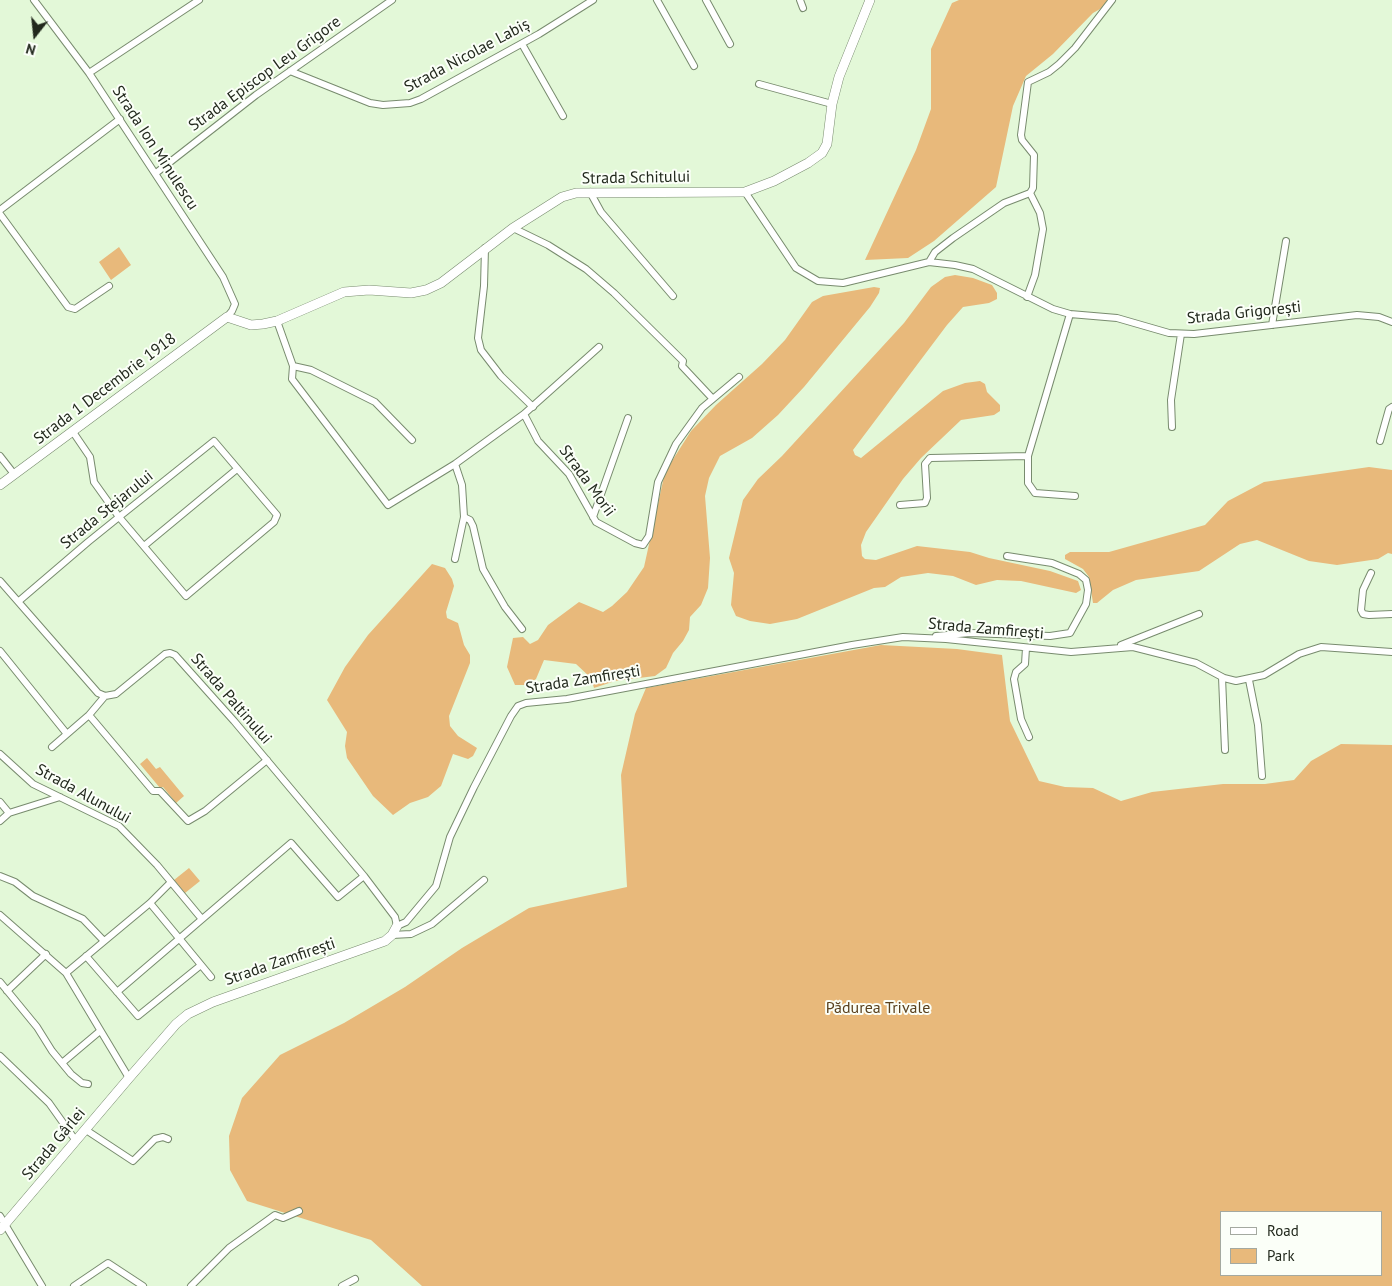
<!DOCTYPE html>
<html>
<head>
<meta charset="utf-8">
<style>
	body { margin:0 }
	#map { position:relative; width:1392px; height:1286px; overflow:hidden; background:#e3f8d8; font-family:"PT Sans",sans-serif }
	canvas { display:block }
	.legend { position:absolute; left:1220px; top:1211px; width:162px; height:65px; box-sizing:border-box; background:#fbfff8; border:1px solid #a4a9a0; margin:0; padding:6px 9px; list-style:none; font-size:15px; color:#22291d }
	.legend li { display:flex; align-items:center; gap:10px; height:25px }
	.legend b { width:25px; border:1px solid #a4a9a0 }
	.north { position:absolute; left:10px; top:10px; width:50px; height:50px; -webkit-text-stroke:4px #fbfff8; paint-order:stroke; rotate:196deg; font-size:14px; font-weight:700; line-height:20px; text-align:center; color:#22291d }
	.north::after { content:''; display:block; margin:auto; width:18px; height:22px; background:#22291d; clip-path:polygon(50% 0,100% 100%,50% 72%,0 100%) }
</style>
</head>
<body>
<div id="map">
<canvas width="1392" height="1286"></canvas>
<ul class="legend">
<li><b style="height:6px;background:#fff"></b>Road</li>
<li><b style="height:14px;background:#e8b97b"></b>Park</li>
</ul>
<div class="north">N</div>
</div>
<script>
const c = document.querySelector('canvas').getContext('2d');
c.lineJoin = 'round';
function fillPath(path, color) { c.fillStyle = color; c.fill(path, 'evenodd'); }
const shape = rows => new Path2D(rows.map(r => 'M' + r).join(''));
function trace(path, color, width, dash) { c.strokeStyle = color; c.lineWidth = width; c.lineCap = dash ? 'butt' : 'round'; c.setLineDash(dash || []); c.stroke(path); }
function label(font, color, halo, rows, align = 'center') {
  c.font = font + ' "PT Sans",sans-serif'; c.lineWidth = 4; c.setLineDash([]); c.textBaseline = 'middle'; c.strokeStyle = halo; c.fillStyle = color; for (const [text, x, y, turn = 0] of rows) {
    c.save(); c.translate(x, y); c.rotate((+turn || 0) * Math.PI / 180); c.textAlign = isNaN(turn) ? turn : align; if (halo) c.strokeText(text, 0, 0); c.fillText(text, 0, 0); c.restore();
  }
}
const green = shape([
	[959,0,1116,0,1093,13,1053,54,1026,76,1013,106,996,187,934,241,908,258,865,260,916,150,931,109,931,49,952,3],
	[119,247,131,265,111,280,99,262],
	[955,275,973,278,992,285,997,293,997,299,989,303,963,307,947,325,853,450,855,455,861,458,943,391,965,383,980,381,985,384,987,392,1000,405,1000,411,994,415,961,420,921,458,903,479,866,532,861,545,862,556,865,559,876,560,917,546,970,552,989,558,1050,571,1078,581,1081,590,1076,593,1021,581,997,580,976,585,953,576,928,573,901,577,885,587,874,588,797,619,770,624,750,621,736,616,731,605,734,573,729,558,743,500,758,479,782,456,904,323,931,287,945,277],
	[874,287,880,288,879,293,870,307,804,387,778,415,752,438,720,456,709,478,705,496,710,558,708,588,701,605,690,617,689,630,683,641,673,653,666,668,655,676,615,681,594,688,591,678,576,664,544,660,536,679,527,685,515,685,507,667,513,638,523,637,530,644,538,640,548,625,579,602,603,612,612,606,627,592,644,567,665,472,691,431,716,405,762,364,785,340,812,302,823,296],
	[1369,467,1392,470,1392,554,1388,553,1378,559,1337,565,1309,561,1257,540,1240,544,1199,571,1136,580,1113,590,1097,603,1093,603,1089,577,1083,569,1065,559,1065,555,1070,552,1109,552,1205,525,1228,501,1264,482],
	[432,564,445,568,452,579,454,586,446,612,447,618,458,623,464,645,470,655,470,663,449,716,450,726,458,736,477,748,473,756,468,759,453,754,441,786,428,797,410,803,393,815,373,796,347,758,345,746,347,732,327,700,345,667,368,635],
	[881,645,957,649,1002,655,1010,721,1039,781,1065,787,1093,788,1121,801,1152,792,1223,784,1265,784,1294,780,1311,761,1341,744,1392,745,1392,1286,422,1286,371,1240,247,1201,230,1170,229,1136,242,1098,280,1055,344,1023,405,987,462,948,529,908,627,887,621,775,635,714,646,688],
	[1221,1212,1381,1212,1381,1275,1221,1275],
	[147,758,156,769,160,767,184,796,176,803,163,787,160,788,140,764],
	[189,868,200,881,185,893,174,880]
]);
const street = shape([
	[34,0,89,73,223,277,235,304,232,311,227,317],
	[657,0,694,66],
	[706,0,730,44],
	[800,0,803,8],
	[522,44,563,116],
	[290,71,370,103,383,105,410,103,421,99,539,34,593,0],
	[89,73,199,0],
	[759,84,832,104],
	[156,173,256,95,392,0],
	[590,192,601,212,673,296],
	[745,192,796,268,818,281,843,283,929,262,955,265,973,269,1053,309,1070,314,1117,318,1169,333,1194,334,1357,315,1379,317,1392,322],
	[0,210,120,119],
	[0,214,68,307,75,309,109,286],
	[513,228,548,245,586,269,614,293,683,361,682,366,712,398],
	[485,248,484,286,478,338,481,350,501,376,533,407],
	[929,262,935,252,953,238,1004,203,1030,193,1033,188,1034,155,1022,140,1021,135,1028,82,1049,72,1059,64,1075,48,1112,0],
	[1027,297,1035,275,1043,229,1040,213,1030,193],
	[1070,314,1028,456,1028,483,1035,493,1075,496],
	[277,321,293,366,292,379,388,505,455,464,524,414,599,347],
	[1272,325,1286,241],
	[293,366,311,370,375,402,412,440],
	[524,414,538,441,569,474,596,522,635,543,643,545,649,536,658,482,676,444,702,408,739,377],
	[1172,427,1171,400,1181,334],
	[1380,441,1389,409,1392,407],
	[0,456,14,474],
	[900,505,925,503,927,498,925,464,930,458,1028,456],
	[464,517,470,520,473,526,483,569,505,607,522,629],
	[593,517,628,418],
	[144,546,237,469],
	[455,559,464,517,462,485,455,464],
	[1371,573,1363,590,1361,610,1363,614,1369,615,1392,614],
	[0,581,98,693,105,696,116,694,165,654,170,653,175,655,234,721,364,876,395,917,397,926,406,922,436,886,450,837,474,787,511,716,518,706,526,703,567,699,852,645,903,637,946,639,1071,652,1133,647,1196,663,1224,678,1236,681,1264,675,1299,654,1321,647,1392,652],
	[19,601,88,542,119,517,214,441,277,515,274,522,186,596,119,517,94,482,90,457,73,432],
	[936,636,970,633,1050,636,1070,633,1086,604,1088,590,1086,580,1079,574,1052,563,1007,556],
	[1121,645,1199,614],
	[1026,648,1025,664,1016,672,1014,679,1021,719,1029,737],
	[0,651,67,734],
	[1222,677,1225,750],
	[1249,680,1258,725,1262,776],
	[89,715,153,791,160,791,188,821,205,811,267,760],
	[52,747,89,715,105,696],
	[0,754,33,784,119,826,157,865,201,918],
	[0,802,9,813],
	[0,821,9,813,60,797],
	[0,876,15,882,33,896,83,919,104,941],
	[150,903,211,977],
	[0,915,66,973,129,1078],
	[392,935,411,934,432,924,484,880],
	[86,956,138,1016,201,965],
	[66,973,150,903,171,882],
	[0,982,37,1027,52,1051,71,1074,82,1083,88,1084],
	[7,991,46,954],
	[117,992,291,843,338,897,364,876],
	[0,1056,49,1103,76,1141],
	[62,1063,100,1031],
	[86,1130,133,1161,155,1139,163,1137,168,1139],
	[0,1216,42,1286],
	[74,1286,108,1263,143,1286],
	[191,1286,229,1248,275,1215,283,1218,299,1211],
	[342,1286,355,1279]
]);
const secondary = shape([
	[0,485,227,317,251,325,263,324,277,321,344,292,369,290,411,293,426,290,441,283,513,228,562,197,576,193,745,192,774,181,808,163,822,153,827,144,832,104,839,77,870,0],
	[0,1230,129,1078,176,1024,188,1014,213,1002,385,941,392,935,397,926]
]);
const streetNames = [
	["Strada Nicolae Labiș",467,56,-28],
	["Strada Episcop Leu Grigore",265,74,-36],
	["Strada Ion Minulescu",155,148,57],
	["Strada Schitului",636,178,-1],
	["Strada Grigorești",1244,313,-6],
	["Strada 1 Decembrie 1918",105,389,-37],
	["Strada Morii",587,481,54],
	["Strada Stejarului",107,510,-39],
	["Strada Zamfirești",986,629,5],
	["Strada Zamfirești",583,680,-9],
	["Strada Paltinului",231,699,49],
	["Strada Alunului",83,794,29],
	["Strada Zamfirești",280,962,-19],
	["Strada Gârlei",54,1144,-50]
];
const parkNames = [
	["Pădurea Trivale",878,1008]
];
fillPath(green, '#e8b97b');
trace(street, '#788b6e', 8);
trace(secondary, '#788b6e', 10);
trace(street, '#fff', 6);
trace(secondary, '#fff', 9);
label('16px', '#22291d', '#fbfff8', streetNames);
label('16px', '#5a411e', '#fbfff8', parkNames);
</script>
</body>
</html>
